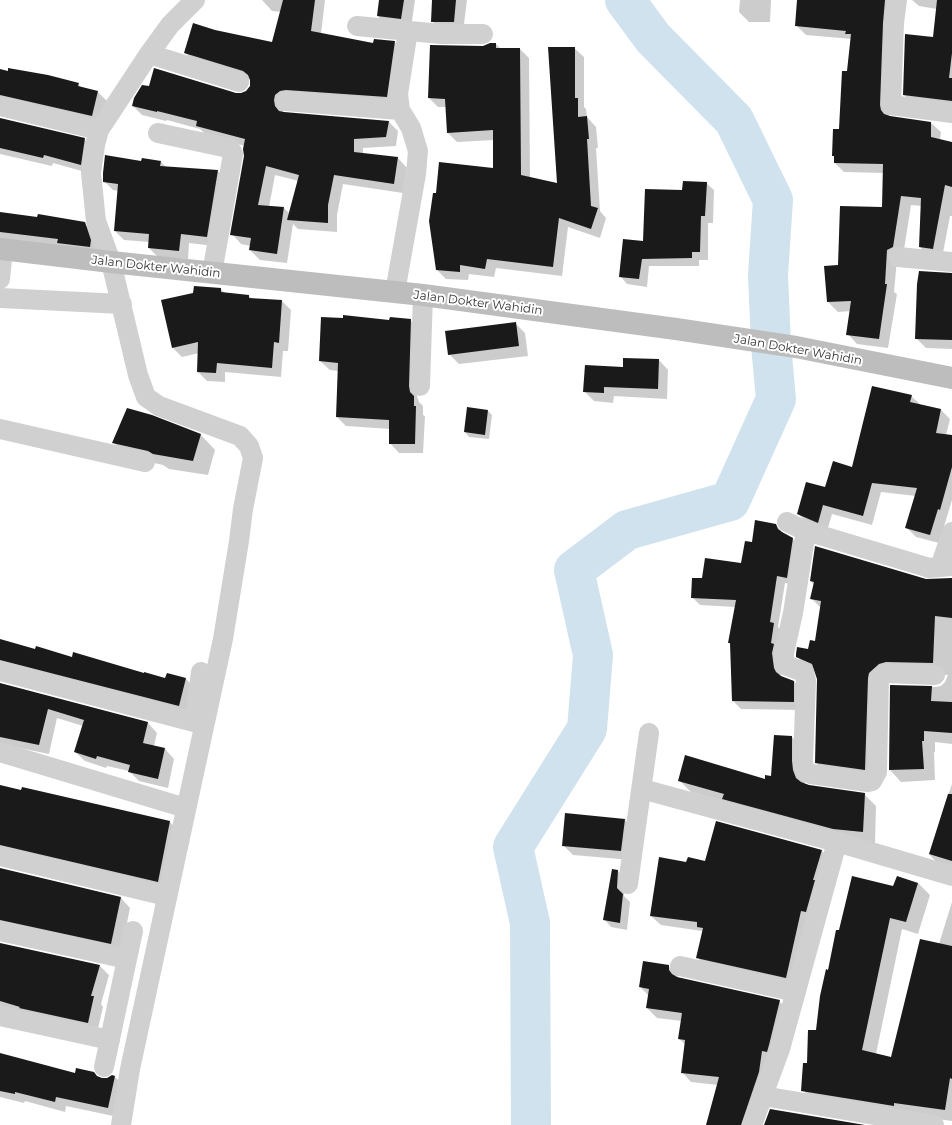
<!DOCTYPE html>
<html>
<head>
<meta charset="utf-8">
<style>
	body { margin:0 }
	canvas { display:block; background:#fff }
</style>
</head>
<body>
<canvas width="952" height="1125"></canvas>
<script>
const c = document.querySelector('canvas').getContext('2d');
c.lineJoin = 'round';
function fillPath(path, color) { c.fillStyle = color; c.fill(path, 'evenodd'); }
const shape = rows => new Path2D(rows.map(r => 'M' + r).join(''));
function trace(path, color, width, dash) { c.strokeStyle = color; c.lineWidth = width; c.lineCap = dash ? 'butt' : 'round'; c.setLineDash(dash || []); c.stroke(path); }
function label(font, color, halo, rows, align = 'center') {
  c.font = font + ' Montserrat,sans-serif'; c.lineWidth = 4; c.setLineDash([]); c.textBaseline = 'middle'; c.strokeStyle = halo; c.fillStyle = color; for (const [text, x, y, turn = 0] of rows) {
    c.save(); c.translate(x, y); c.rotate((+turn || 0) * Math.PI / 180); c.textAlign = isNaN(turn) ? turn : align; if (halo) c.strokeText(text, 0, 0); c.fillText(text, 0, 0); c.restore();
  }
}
const shadow = shape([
	[262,0,325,0,321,34,374,44,394,42,404,52,396,107,283,110,283,113,389,122,398,131,396,146,363,148,363,154,398,158,407,168,403,193,343,184,337,215,337,232,298,229,293,224,287,263,260,260,250,250,251,246,241,244,232,234,245,156,245,146,206,135,200,129,167,120,166,121,142,115,133,106,242,94,248,91,251,85,251,80,195,62,185,53,215,31,272,43,281,12,272,11],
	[275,175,299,181,290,214,284,208,269,207],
	[381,0,415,0,411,28,387,26,378,16],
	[433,0,467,0,463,32,442,31,432,21],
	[740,0,771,0,770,22,749,22,739,12],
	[798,0,901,0,892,33,889,117,931,123,941,132,940,140,952,143,952,216,950,216,942,258,930,257,920,247,922,206,911,205,903,256,897,259,894,292,897,294,888,348,857,344,848,334,851,311,838,312,828,302,839,266,883,208,884,173,844,172,835,163,835,157,833,155,840,130,848,72,852,39,806,35,796,25],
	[912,0,952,0,952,109,914,104,904,95,934,38,937,9,919,6],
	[496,44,501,49,520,49,529,58,530,178,558,184,574,48,584,57,584,107,586,109,587,117,596,127,598,148,596,148,600,211,606,218,600,238,568,227,562,276,496,268,494,277,469,274,468,280,446,279,437,270,437,194,494,169,494,140,457,142,448,133,446,107,438,107,429,98,483,46],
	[0,70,78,84,82,88,98,92,107,101,101,125,0,108],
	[0,119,84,139,93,148,89,173,53,163,52,166,0,154],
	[142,162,161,162,166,167,218,171,227,180,215,246,189,243,188,259,158,257,149,248,149,242,124,240,115,231,119,191,113,190,104,181],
	[706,183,714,190,713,223,708,223,708,260,699,260,699,266,649,266,647,287,627,284,620,276,644,242,683,192],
	[0,213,84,223,93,232,99,250,0,239],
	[952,274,952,349,926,348,916,338],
	[221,289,226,294,249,296,252,299,282,301,291,310,288,351,283,351,281,377,225,372,225,382,207,381,198,372,199,353,182,357,173,348],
	[410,320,419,330,417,396,419,402,423,406,423,415,425,416,423,453,399,453,390,443,390,429,346,426,337,417,339,371,330,370,320,361,390,321],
	[515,323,525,333,528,356,459,364,449,354],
	[659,360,668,370,667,399,614,396,613,403,594,401,584,391,624,368],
	[911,396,921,405,941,410,950,419,946,435,952,436,952,500,939,543,916,537,907,528,916,496,881,492,872,525,832,514,827,531,808,523,798,514,826,488,852,468],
	[488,411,492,415,489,439,469,437,465,432],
	[201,435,215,450,208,475,169,469,163,465,128,457,113,442],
	[775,524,784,534,793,539,801,547,795,585,785,583,778,627,782,631,780,661,781,677,794,681,802,690,801,710,741,709,733,701,732,645,729,643,735,607,700,605,692,597,702,579,742,564,753,544],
	[952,579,952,744,935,742,935,752,934,752,935,780,901,782,890,770,891,686,935,687,941,686,945,682,948,675,898,673,879,690,876,781,828,774,816,763,818,678,815,671,809,668,796,656,809,650,815,642,821,608,811,598,814,585,811,581],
	[0,640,36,650,144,675,166,679,167,675,186,679,196,689,189,715,0,675],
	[0,684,148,723,157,733,154,746,165,749,174,759,168,788,139,781,129,771,107,766,106,768,85,761,75,752,83,726,57,718,49,754,20,748,0,746],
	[792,737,804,749,803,773,805,785,864,794,876,806,875,844,691,792,679,780,766,780,771,777],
	[952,784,952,869,940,866,929,854],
	[0,786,170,822,179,832,167,891,0,860],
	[566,814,625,820,635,830,631,860,573,855,563,845],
	[822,851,831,860,795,987,706,967,697,957,703,932,702,931,661,925,651,916,687,863,706,863],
	[0,869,121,898,130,908,121,953,0,935],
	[618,871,625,879,624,896,630,902,627,930,611,927,604,919],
	[897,877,918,883,930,895,918,934,902,929,876,1054,892,1058,939,944,952,902,952,1121,814,1102,803,1090,808,1064,817,1031,829,971,840,932,894,887],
	[0,944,100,966,109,975,101,1004,103,1007,97,1033,0,1007],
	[668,966,678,975,678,978,779,1001,789,1011,753,1125,707,1125,718,1085,691,1082,682,1072,685,1044,679,1039,682,1021,657,1018,647,1008,649,996,640,987],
	[0,1054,76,1074,107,1079,112,1076,115,1077,125,1087,118,1117,66,1106,65,1112,25,1101,24,1103,0,1097]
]);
const river = shape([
	[531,1125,530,923,513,847,587,729,593,655,574,570,627,530,730,501,776,399,771,345,768,275,773,200,734,120,653,38,625,0]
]);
const building = shape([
	[283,0,315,0,311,31,373,43,374,39,395,41,387,97,286,90,280,91,275,95,274,100,275,106,279,111,284,112,389,121,386,137,354,139,354,152,398,157,394,184,334,175,328,205,328,223,287,220,299,175,266,166,258,205,284,207,277,254,249,250,251,238,230,235,244,156,243,149,245,139,196,126,197,121,157,111,157,112,132,106,134,98,142,85,149,86,154,68,236,93,241,93,246,91,250,86,250,80,248,75,243,71,184,53,193,23,215,30,272,42],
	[379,0,404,0,401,19,377,16],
	[432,0,456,0,454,22,431,22],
	[797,0,885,0,883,23,880,105,881,110,884,114,890,116,931,122,931,137,952,142,952,187,945,185,933,249,919,247,921,198,901,196,893,247,887,250,885,284,887,284,879,339,846,335,851,301,827,302,824,266,838,265,840,206,882,207,883,164,834,163,834,156,832,156,833,129,839,129,842,71,847,71,851,34,845,34,846,31,795,26],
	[937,0,952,0,952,53,949,78,952,78,952,101,903,95,905,34,933,37],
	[490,43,496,43,496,48,520,48,521,175,557,183,548,47,575,47,575,98,578,98,578,117,587,116,589,139,587,139,591,206,598,208,591,229,559,218,553,267,487,259,485,269,460,265,460,272,436,270,429,221,433,193,436,193,439,162,493,168,493,130,447,133,445,99,428,98,430,45,483,46],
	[8,68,48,75,79,83,78,86,98,91,92,116,0,95,0,69,8,71],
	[0,118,85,138,81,165,44,155,43,158,0,148],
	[105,155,141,161,142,158,161,161,160,166,218,170,207,237,181,234,179,251,148,248,149,234,114,231,118,184,103,182,103,173],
	[683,181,707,182,705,216,701,216,700,252,692,252,692,258,642,259,639,279,619,277,623,239,643,241,645,189,682,190],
	[0,212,37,217,38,214,85,222,91,240,90,247,57,243,58,239,0,232],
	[919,271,952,273,952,340,915,339,917,284],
	[194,286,221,288,221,292,249,295,249,298,282,300,279,343,274,342,272,368,217,363,216,373,197,372,198,342,172,348,161,300,193,293],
	[343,315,389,320,390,317,411,319,409,386,410,392,414,396,414,406,416,406,415,444,389,444,389,420,336,417,338,363,319,361,321,317,343,318],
	[516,322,519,346,448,355,445,331],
	[623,358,659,359,658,389,604,387,604,393,583,392,585,365,623,367],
	[872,386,912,395,910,402,941,409,936,433,952,435,952,467,940,510,938,509,930,535,905,528,917,488,872,483,863,516,823,505,818,523,797,514,806,482,825,487,833,461,852,467],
	[467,407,488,410,485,435,464,432],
	[127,408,152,415,201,434,193,461,153,454,148,451,112,443],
	[755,520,776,524,778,529,782,532,793,538,787,578,777,576,770,622,774,623,771,643,774,644,772,653,774,668,776,672,781,676,794,681,794,702,732,701,730,643,728,643,736,600,691,598,692,578,702,578,705,558,741,563,745,541,752,542],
	[815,546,926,579,952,578,952,618,935,616,933,663,886,662,879,664,869,673,868,678,865,770,815,763,817,679,812,664,796,657,796,654,797,647,808,649,810,640,815,641,821,601,810,599,814,582,810,581],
	[0,639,35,649,36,646,72,657,73,652,144,673,144,672,165,678,167,673,186,678,179,706,0,660],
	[0,683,148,722,143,743,165,748,158,779,128,772,130,765,97,756,96,759,74,752,84,720,48,709,39,745,0,737],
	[890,685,932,686,931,701,952,702,952,733,924,731,924,741,922,741,924,769,889,770],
	[774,735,792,736,792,761,793,770,796,778,801,782,809,785,865,793,863,832,833,829,722,799,724,794,678,781,685,755,765,779,765,775,771,776],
	[0,785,21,790,22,787,170,821,158,882,0,845],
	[948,794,952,794,952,861,929,854],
	[565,813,625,819,621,851,562,846],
	[716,821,822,850,813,880,815,880,806,912,801,911,786,978,696,958,703,928,697,927,697,922,650,916,659,857,686,862,688,857,705,861],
	[0,868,121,897,111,944,0,920],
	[612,869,618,870,617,888,623,894,620,923,603,920],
	[852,876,893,886,897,876,918,883,906,922,890,918,862,1050,891,1057,920,939,952,946,952,1079,950,1078,945,1110,894,1103,894,1106,801,1091,803,1063,807,1063,808,1030,816,1030,820,996,826,969,828,970,836,930,839,930],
	[0,943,100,965,91,996,94,996,88,1023,19,1008,20,1007,0,1001],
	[643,961,669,965,669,970,672,974,677,977,780,1000,769,1045,767,1052,762,1051,759,1072,741,1125,706,1125,719,1077,681,1073,685,1040,678,1039,682,1013,646,1008,649,989,639,987],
	[0,1053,75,1073,76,1068,94,1072,97,1076,102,1078,107,1078,112,1075,115,1076,108,1108,56,1097,55,1102,15,1092,15,1094,0,1091],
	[770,1109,865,1125,764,1125]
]);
const minor = shape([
	[897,0,894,23,891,105,952,113],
	[357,26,441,34,483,34],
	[149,54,239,82],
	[285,101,400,110],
	[0,106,99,130],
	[158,133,228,148,231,150,233,154,212,273],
	[898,257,952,262],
	[0,279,3,249],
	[395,292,416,174,418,151,411,128,400,110,398,94,408,31],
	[0,298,122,304],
	[420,386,423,295],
	[0,429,145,462],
	[787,522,806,531,923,566,929,568,952,566],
	[806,531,793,613,784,653,784,661,785,665,804,672,806,681,803,761,804,769,806,772,811,774,868,782,872,781,877,772,879,678,886,673,935,675],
	[940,567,952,532],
	[0,671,194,722],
	[195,718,201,672],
	[0,752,179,806],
	[642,789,837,842,952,876],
	[0,856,158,894],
	[628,884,649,733],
	[0,931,127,959],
	[680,966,796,992],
	[0,1016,110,1040],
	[104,1067,133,931],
	[763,1096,934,1125],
	[121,1125,130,1069,223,639,239,541,243,509,253,458,249,446,240,436,159,406,146,397,138,375,111,262,96,221,91,173,95,145,99,130,149,54,170,25,195,0],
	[752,1125,780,1049,837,842]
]);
const secondary = shape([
	[0,249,111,262,423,295,676,329,796,347,952,378]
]);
const streetNames = [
	["Jalan Dokter Wahidin",156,267,6],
	["Jalan Dokter Wahidin",478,303,7],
	["Jalan Dokter Wahidin",798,350,10]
];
fillPath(shadow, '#0003');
trace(river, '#cfe2ee', 40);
fillPath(building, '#1a1a1a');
trace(minor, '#d0d0d0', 20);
trace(secondary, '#bdbdbd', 22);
label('12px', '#333', '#fff', streetNames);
</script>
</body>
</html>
